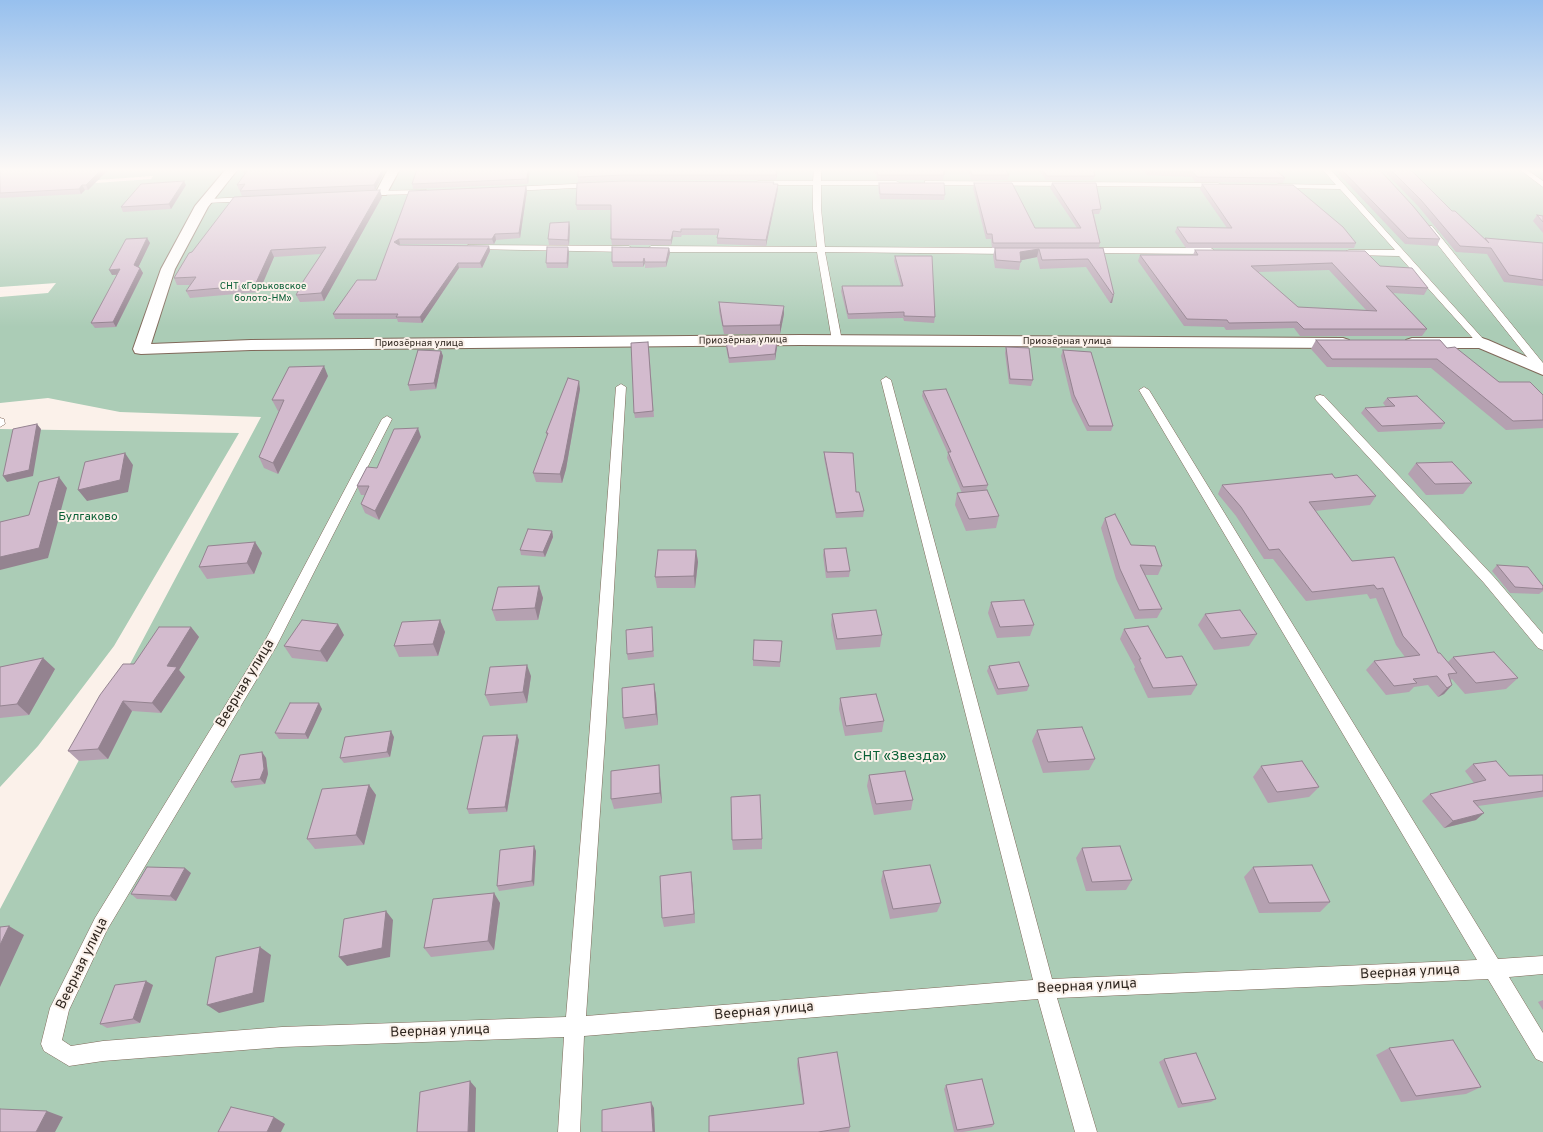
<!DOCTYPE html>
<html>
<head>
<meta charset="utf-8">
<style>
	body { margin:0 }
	canvas { display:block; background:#fbf1ea }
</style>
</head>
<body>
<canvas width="1543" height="1132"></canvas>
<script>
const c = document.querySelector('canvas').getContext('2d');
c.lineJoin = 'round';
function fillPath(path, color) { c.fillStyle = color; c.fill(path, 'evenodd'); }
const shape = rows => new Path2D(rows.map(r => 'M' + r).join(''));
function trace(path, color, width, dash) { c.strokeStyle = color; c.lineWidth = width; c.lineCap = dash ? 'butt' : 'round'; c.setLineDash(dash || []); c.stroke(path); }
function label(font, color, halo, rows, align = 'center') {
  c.font = font + ' Overpass,sans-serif'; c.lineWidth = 4; c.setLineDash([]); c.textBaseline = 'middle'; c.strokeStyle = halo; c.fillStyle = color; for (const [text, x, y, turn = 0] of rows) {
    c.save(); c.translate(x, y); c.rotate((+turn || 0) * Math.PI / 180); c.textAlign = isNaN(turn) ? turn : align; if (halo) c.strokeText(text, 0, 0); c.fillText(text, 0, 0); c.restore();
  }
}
const green = shape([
	[0,169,1543,169,1543,1132,0,1132,0,909,261,417,120,412,48,398,0,403,0,297,48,293,56,283,0,287,0,190,151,179,153,176,0,187],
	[0,429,239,433,114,646,38,746,0,787]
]);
const service = shape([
	[814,169,821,169,821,181,896,181,900,183,896,185,821,185,821,209,825,247,1011,248,1015,251,1011,254,825,252,842,341,837,344,832,341,817,252,651,252,647,249,651,246,817,247,813,209,813,185,758,185,754,183,758,181,813,181,814,169],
	[1322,169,1330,169,1485,341,1487,343,1485,345,1479,345,1399,256,1346,255,1345,253,1346,251,1349,250,1395,250,1340,189,1278,188,1274,186,1278,184,1336,185,1322,169],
	[1519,169,1526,169,1543,181,1543,187,1519,169],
	[925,181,1218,183,1222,185,1218,187,928,185,925,185,925,181],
	[594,183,597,183,597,187,510,191,506,189,510,187,594,183],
	[426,190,430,192,429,194,370,195,366,193,370,191,426,190],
	[248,197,251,197,251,201,206,203,202,201,206,199,248,197],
	[1426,226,1432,226,1543,363,1543,373,1539,372,1426,230,1426,226],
	[468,245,629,246,633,249,629,252,471,249,467,247,468,245],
	[1087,248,1211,248,1215,251,1211,254,1084,253,1083,251,1087,248],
	[886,377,891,380,1052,979,1477,960,1139,390,1144,387,1149,390,1498,959,1543,956,1543,974,1509,977,1543,1033,1543,1062,1536,1059,1488,979,1057,998,1097,1132,1075,1132,1038,999,584,1036,580,1132,558,1132,564,1037,282,1047,103,1061,69,1066,44,1051,41,1044,50,1008,95,918,266,639,382,419,387,416,392,419,276,647,107,930,69,1010,62,1040,71,1046,103,1041,282,1027,566,1017,589,739,616,387,621,384,626,387,605,739,586,1016,1033,980,881,380,886,377],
	[1320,395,1324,396,1494,577,1543,634,1543,650,1538,648,1484,583,1316,400,1315,398,1316,396,1320,395],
	[0,418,4,419,5,424,0,427,0,418]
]);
const minor = shape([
	[226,169,238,169,208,207,175,269,151,344,251,340,800,335,1343,338,1349,340,1351,343,1349,346,1343,348,800,345,251,350,141,354,135,353,133,349,161,269,195,206,226,169],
	[388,169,400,169,386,195,378,195,376,192,388,169],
	[1412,338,1482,338,1488,340,1543,364,1543,375,1479,348,1412,348,1406,346,1404,343,1406,340,1412,338]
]);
const wall = shape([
	[0,169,109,169,88,190,85,190,81,194,0,198],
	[386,169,375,190,242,196,240,191,241,190,239,190,237,185,244,175,243,171],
	[417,169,530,169,528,184,413,189,412,184],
	[778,169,776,180,625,180,578,182,578,177],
	[873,169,944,169,944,175,943,180,877,180,876,174,873,173],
	[968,169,1005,169,1009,175,1008,180,971,180],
	[1038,169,1093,169,1095,176,1093,180,1046,180],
	[1144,169,1274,169,1285,178,1283,183,1195,182,1192,177,1147,175],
	[1334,169,1379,169,1440,239,1437,246,1405,244],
	[1382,169,1410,169,1452,211,1485,240,1485,238,1543,243,1543,286,1504,282,1487,254,1456,252,1418,206],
	[774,182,774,184,778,189,766,246,717,244,717,238,718,235,682,235,681,237,673,237,671,245,612,245,611,239,611,210,577,210,576,205],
	[879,183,945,195,944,200,880,199,878,188],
	[974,183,1035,228,1077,228,1050,188,1052,183,1101,209,1099,214,1094,214,1100,243,1099,248,992,248,991,239,986,239,973,188],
	[1202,184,1356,243,1354,248,1186,248,1175,232,1177,227,1227,228,1200,189],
	[186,185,171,209,123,212,121,207],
	[526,186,527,191,520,238,496,240,494,244,400,244,399,245,489,246,490,251,482,268,459,268,422,323,398,322,397,319,335,319,333,314,376,280,409,191],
	[382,197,324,301,300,302,296,295,321,254,274,257,259,292,190,298,186,291,191,285,177,285,174,278],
	[1537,215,1543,216,1543,233,1533,221],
	[569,222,570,227,569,245,549,245,548,239],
	[147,238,150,243,138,267,140,268,143,273,116,327,95,328,91,323,117,275,112,275],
	[669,248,670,253,666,267,645,268,645,263,643,267,613,267,612,262],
	[995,248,1103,248,1114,294,1112,303,1110,303,1086,267,1040,269,1037,257,1021,260,1019,270,995,268,993,256],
	[1195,250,1380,266,1428,288,1424,295,1393,293,1427,329,1422,336,1300,336,1294,328,1226,330,1224,327,1184,326,1138,261,1140,255,1193,255],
	[1329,270,1366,310,1298,307,1258,272],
	[569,252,568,268,547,268,546,263],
	[895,256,935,317,934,323,904,321,903,318,848,319,841,291,842,286,901,286,894,261],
	[719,302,784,314,780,334,724,334,719,311],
	[1316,340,1447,348,1499,382,1543,395,1543,428,1506,430,1431,368,1327,367,1311,349],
	[777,341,777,347,775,360,729,363,726,347,726,342],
	[1006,347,1033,380,1031,386,1009,384,1005,353],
	[649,348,654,417,635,418,634,413],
	[1063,350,1113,426,1111,431,1087,431,1072,401,1061,356],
	[441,351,443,356,436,389,410,391,408,385],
	[328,376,278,474,264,468,259,457,279,411,278,411,272,400],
	[580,389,566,469,562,483,536,482,533,473,547,436,546,433],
	[923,391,988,485,986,490,962,493,947,458,948,452,950,458,922,396],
	[1387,398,1445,423,1441,429,1378,432,1361,413,1365,408,1386,407,1383,403],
	[421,437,379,520,365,513,361,504,365,495,361,495,357,486,377,468],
	[824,452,856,492,864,511,863,517,836,518,824,458],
	[1416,463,1472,483,1463,494,1426,495,1408,474],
	[1335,478,1376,496,1370,505,1315,511,1352,561,1394,557,1438,653,1448,662,1453,657,1518,678,1506,689,1465,694,1452,679,1450,680,1452,685,1444,694,1438,697,1428,685,1414,687,1409,692,1386,695,1366,670,1374,661,1405,657,1396,645,1376,598,1370,599,1367,594,1306,601,1273,559,1264,559,1236,516,1218,494,1222,485],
	[957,493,999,516,996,528,966,531,955,505],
	[1105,518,1131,545,1162,566,1158,575,1145,575,1162,609,1157,618,1135,619,1116,579,1101,528],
	[552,531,553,537,545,557,521,555,520,550],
	[255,542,262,553,254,574,207,579,199,567],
	[824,549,850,571,849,577,826,578,823,555],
	[696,550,698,562,695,588,657,588,655,577],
	[1497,565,1543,586,1543,591,1539,594,1510,593,1492,571],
	[539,586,543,598,538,620,496,621,492,610],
	[991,602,1034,625,1030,636,997,638,988,613],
	[832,614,882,635,880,647,836,650,831,625],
	[1205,614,1257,634,1249,646,1214,650,1198,625],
	[440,620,445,632,438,656,399,657,394,646],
	[191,627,199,637,179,670,185,677,161,713,132,711,108,759,79,761,68,751,134,664],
	[1124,629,1166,658,1197,685,1191,695,1148,698,1134,669,1135,667,1120,639],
	[652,633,654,657,628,660,627,654],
	[344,635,327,662,292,658,284,646],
	[782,641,780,667,753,666,753,660],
	[43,658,55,669,29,715,0,718,0,667],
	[989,666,1029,686,1027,691,997,695,987,671],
	[531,676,527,703,490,706,485,695],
	[654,684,656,696,658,725,625,729,623,718],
	[840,698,884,721,882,732,845,736,839,709],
	[322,709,308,739,279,739,275,733],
	[1037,730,1095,759,1089,770,1043,773,1032,741],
	[394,737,390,757,344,763,340,758],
	[519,740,507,812,469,814,467,809],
	[262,752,266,758,268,774,265,784,235,788,231,782],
	[1473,764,1509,776,1543,775,1543,797,1478,806,1476,820,1444,828,1422,801,1430,794,1474,783,1465,771],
	[1261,766,1319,787,1309,797,1268,803,1253,777],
	[869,775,913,800,911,810,874,815,867,786],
	[660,776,662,803,614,809,611,799],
	[369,785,376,795,364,845,315,849,307,839],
	[762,839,762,849,733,850,732,840],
	[1082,848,1132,880,1126,890,1086,891,1076,858],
	[536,851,534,886,499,891,497,886],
	[1253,867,1330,902,1320,912,1259,913,1244,877],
	[883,871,941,903,937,912,890,919,881,881],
	[191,873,176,901,137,899,131,894],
	[692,881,695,923,664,927,662,918],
	[494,893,500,903,494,950,431,957,424,948],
	[153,985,140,1023,107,1028,100,1024],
	[1543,1000,1543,1010,1538,1002],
	[1389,1048,1481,1087,1466,1094,1401,1102,1376,1055],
	[798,1058,850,1127,849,1132,709,1132,803,1104,797,1065],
	[1164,1059,1216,1099,1211,1102,1178,1108,1159,1062],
	[946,1085,994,1124,992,1127,963,1132,954,1132,944,1089]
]);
const shadedWall = shape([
	[102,169,109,169,88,190,86,185],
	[383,169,386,169,375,190,374,185],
	[528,169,530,169,528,184,527,179],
	[777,169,778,169,776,180,776,175],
	[184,181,186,185,171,209,169,204],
	[778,184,778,189,766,246,766,240],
	[82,185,85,190,81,194,79,189],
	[526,186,527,191,520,238,519,233],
	[380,190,382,197,324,301,321,293],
	[569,222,570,227,569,245,568,240],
	[673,231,673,237,671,245,671,240],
	[495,234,496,240,494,244,492,239],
	[147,238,150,243,137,270,134,265],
	[399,239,400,244,396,248,394,242],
	[489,246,490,251,482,268,480,263],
	[568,247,569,252,568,268,567,263],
	[669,248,670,253,666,267,666,262],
	[1039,249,1037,257,1018,261,1020,252],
	[271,250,274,257,259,292,255,285],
	[644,258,645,263,643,267,643,262],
	[458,263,459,268,422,323,420,317],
	[140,268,143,273,116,327,113,322],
	[120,269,123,274,112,275,109,270],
	[1114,294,1112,303,1110,303,1113,295],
	[784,306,784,314,780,334,780,325],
	[777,341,777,347,775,360,775,354],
	[441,351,443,356,436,389,434,383],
	[324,366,328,376,278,474,273,463],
	[579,381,580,389,566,469,562,483,560,474],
	[37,424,41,429,33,476,7,482,3,476],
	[418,428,421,437,379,520,375,511],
	[125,453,133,465,128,492,87,501,78,490],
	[59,477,67,488,48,558,0,570,0,557],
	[552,531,553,537,545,557,543,552],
	[255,542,262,553,254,574,247,563],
	[696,550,698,562,695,588,694,576],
	[539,586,543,598,538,620,535,608],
	[440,620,445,632,438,656,433,644],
	[338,624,344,635,327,662,320,651],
	[191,627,199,637,179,670,185,677,161,713,152,703,167,666],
	[43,658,55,669,29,715,17,704],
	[527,665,531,676,527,703,523,692],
	[654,684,656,696,658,725,656,714],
	[1452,685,1444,694,1438,697,1447,688],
	[123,701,132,711,108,759,98,749],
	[319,703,322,709,308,739,305,734],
	[391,731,394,737,390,757,387,752],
	[517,735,519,740,507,812,505,807],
	[262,752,266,758,268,774,265,784,260,779],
	[659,765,660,776,662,803,660,793],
	[369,785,376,795,364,845,356,835],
	[1484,813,1476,820,1444,828,1453,821],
	[534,846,536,851,534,886,532,881],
	[185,868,191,873,176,901,170,896],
	[691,872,692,881,695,923,694,914],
	[494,893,500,903,494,950,488,941],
	[386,911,393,920,390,957,347,966,339,957],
	[9,926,24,935,0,987,0,945],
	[260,947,271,955,264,1002,219,1013,207,1005],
	[146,981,153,985,140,1023,133,1019],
	[470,1081,476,1088,475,1132,468,1132],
	[651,1102,654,1108,655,1132,653,1132],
	[47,1111,63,1117,55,1132,36,1132],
	[274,1117,285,1124,281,1132,267,1132]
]);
const building = shape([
	[0,169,102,169,86,185,82,185,79,189,0,193,0,169],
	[245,169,383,169,374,185,240,191,245,184,237,185,247,171,243,171,245,169],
	[417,169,528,169,527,179,412,184,417,169],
	[578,169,777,169,776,175,624,175,578,177,578,169],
	[874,169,944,169,944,175,878,175,877,169,874,169],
	[970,169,1005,169,1009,175,972,175,970,169],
	[1042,169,1093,169,1095,176,1047,176,1042,169],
	[1148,169,1274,169,1285,178,1197,177,1193,172,1148,170,1148,169],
	[1341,169,1379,169,1413,206,1440,239,1408,238,1341,169],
	[1390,169,1410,169,1452,211,1455,211,1489,243,1485,238,1543,243,1543,280,1509,275,1491,248,1460,246,1421,200,1390,169],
	[184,181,169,204,121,207,141,184,184,181],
	[624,181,774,182,773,184,778,184,766,240,717,238,719,229,681,229,681,232,673,231,671,240,611,239,611,205,576,205,577,183,624,181],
	[879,183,944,183,945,195,880,194,879,183],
	[974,183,1012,183,1035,228,1081,228,1052,183,1096,183,1101,209,1092,210,1100,243,993,243,992,234,987,234,974,183],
	[1202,184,1293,185,1343,227,1356,243,1188,243,1177,227,1232,228,1202,184],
	[526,186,519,233,495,234,492,239,399,239,394,242,399,245,489,246,480,263,458,263,420,317,396,317,398,314,333,314,357,280,376,280,409,191,526,186],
	[380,190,321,293,296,295,304,280,326,247,271,250,255,285,186,291,196,277,174,278,189,253,192,252,234,197,380,190],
	[1537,215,1543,216,1543,222,1537,215],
	[569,222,568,240,548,239,550,223,569,222],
	[147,238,134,265,140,268,113,322,91,323,120,269,109,270,126,239,147,238],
	[547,247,568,247,567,263,546,263,547,247],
	[612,247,669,248,666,262,645,262,644,258,643,262,612,262,612,247],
	[995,248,1103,248,1114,294,1113,295,1088,259,1042,260,1039,249,1020,252,1021,262,996,260,995,248],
	[1195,250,1365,251,1380,266,1412,268,1428,288,1386,286,1427,329,1304,329,1297,322,1229,323,1227,320,1187,319,1140,255,1198,255,1195,250],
	[1332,263,1377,311,1298,307,1251,266,1332,263],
	[895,256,932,256,935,317,904,316,904,312,848,314,842,286,903,286,895,256],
	[719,302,784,306,780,325,723,326,719,302],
	[1316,340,1440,340,1447,348,1455,347,1499,382,1530,382,1543,395,1543,420,1513,421,1437,359,1332,359,1316,340],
	[777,341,775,354,729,358,726,342,777,341],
	[648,342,653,411,634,413,631,343,648,342],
	[1006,347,1029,348,1033,380,1010,379,1006,347],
	[418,350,441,351,434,383,408,385,418,350],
	[1063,350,1091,352,1113,426,1089,426,1074,395,1063,350],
	[324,366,273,463,259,457,284,400,272,400,289,367,324,366],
	[568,378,579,381,564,460,560,474,533,473,548,433,546,433,568,378],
	[946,389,988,485,963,487,948,452,951,452,923,391,946,389],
	[1417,396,1445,423,1382,426,1365,408,1395,406,1387,398,1417,396],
	[37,424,29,470,3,476,13,429,37,424],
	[418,428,375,511,361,504,369,486,357,486,367,467,377,468,394,429,418,428],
	[824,452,853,453,856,492,859,492,864,511,836,513,824,452],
	[125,453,120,480,78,490,85,462,125,453],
	[1452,462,1472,483,1435,484,1416,463,1452,462],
	[1332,474,1335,478,1357,475,1376,496,1309,502,1352,561,1394,557,1438,653,1440,653,1457,673,1448,674,1452,685,1447,688,1437,676,1413,679,1417,683,1394,686,1374,661,1420,655,1403,636,1383,588,1377,589,1374,585,1312,592,1279,549,1269,550,1241,507,1222,485,1332,474],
	[59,477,39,548,0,557,0,522,29,515,39,482,59,477],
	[987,490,999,516,969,519,957,493,987,490],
	[1115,514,1131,545,1155,546,1162,566,1140,565,1162,609,1139,610,1120,569,1105,518,1115,514],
	[528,529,552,531,543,552,520,550,528,529],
	[255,542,247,563,199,567,208,546,255,542],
	[846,548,850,571,827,572,824,549,846,548],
	[658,550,696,550,694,576,655,577,658,550],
	[1497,565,1528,567,1543,586,1543,589,1515,587,1497,565],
	[539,586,535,608,492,610,498,587,539,586],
	[1024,600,1034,625,1000,627,991,602,1024,600],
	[876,610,882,635,837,639,832,614,876,610],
	[1240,610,1257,634,1221,638,1205,614,1240,610],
	[302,620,338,624,320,651,284,646,302,620],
	[440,620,433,644,394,646,402,622,440,620],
	[1148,626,1166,658,1182,656,1197,685,1153,688,1139,659,1141,659,1124,629,1148,626],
	[159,627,191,627,167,666,177,667,152,703,123,701,98,749,68,751,100,695,123,664,134,664,159,627],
	[652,627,653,651,627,654,626,630,652,627],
	[754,640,782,641,780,662,753,660,754,640],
	[1494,652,1518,678,1476,683,1453,657,1494,652],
	[43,658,17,704,0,706,0,667,43,658],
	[1019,662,1029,686,998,689,989,666,1019,662],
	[527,665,523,692,485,695,490,667,527,665],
	[654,684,656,714,623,718,622,688,654,684],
	[876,694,884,721,846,726,840,698,876,694],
	[290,703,319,703,305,734,275,733,290,703],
	[1082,727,1095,759,1048,762,1037,730,1082,727],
	[391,731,387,752,340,758,345,737,391,731],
	[517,735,505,807,467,809,483,736,517,735],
	[262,752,264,769,260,779,231,782,240,755,262,752],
	[1302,761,1319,787,1277,792,1261,766,1302,761],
	[1496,761,1509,776,1543,775,1543,791,1473,801,1484,813,1453,821,1430,794,1486,780,1473,764,1496,761],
	[659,765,660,793,611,799,611,771,659,765],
	[905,771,913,800,876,804,869,775,905,771],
	[369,785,356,835,307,839,322,789,369,785],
	[760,795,762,839,732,840,731,797,760,795],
	[534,846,532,881,497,886,500,850,534,846],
	[1120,846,1132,880,1092,882,1082,848,1120,846],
	[930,865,941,903,893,909,883,871,930,865],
	[1312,865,1330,902,1269,903,1253,867,1312,865],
	[147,867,185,868,170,896,131,894,147,867],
	[691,872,694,914,662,918,660,876,691,872],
	[494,893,488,941,424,948,433,899,494,893],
	[386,911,382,948,339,957,344,919,386,911],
	[9,926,0,945,0,927,9,926],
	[260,947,253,993,207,1005,216,957,260,947],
	[146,981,133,1019,100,1024,115,985,146,981],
	[1453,1040,1481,1087,1416,1096,1389,1048,1453,1040],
	[837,1052,850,1127,818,1132,709,1132,709,1116,804,1104,798,1058,837,1052],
	[1196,1053,1216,1099,1182,1104,1164,1059,1196,1053],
	[982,1079,994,1124,957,1130,946,1085,982,1079],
	[470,1081,468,1132,417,1132,420,1092,470,1081],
	[651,1102,653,1132,602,1132,602,1110,651,1102],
	[231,1107,274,1117,267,1132,218,1132,231,1107],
	[0,1109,47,1111,36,1132,0,1132,0,1109]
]);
const farParknames = [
	["СНТ «Горьковское",263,287],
	["болото-НМ»",263,299]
];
const farStreetnames = [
	["Приозёрная улица",743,341,-1],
	["Приозёрная улица",1067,342],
	["Приозёрная улица",419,344]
];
const parkNames = [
	["Булгаково",88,518]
];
const nearStreetnames = [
	["Веерная улица",246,684,-59],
	["Веерная улица",83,964,-64],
	["Веерная улица",1410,973,-3],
	["Веерная улица",1087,987,-3],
	["Веерная улица",764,1012,-5],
	["Веерная улица",440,1032,-2]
];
const nearParknames = [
	["СНТ «Звезда»",900,757]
];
fillPath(green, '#abccb6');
trace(service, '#80695a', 1);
trace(minor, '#80695a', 2);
fillPath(service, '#fff');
fillPath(minor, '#fff');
fillPath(wall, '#b5a1b1');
fillPath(shadedWall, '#948390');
fillPath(building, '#d3bbce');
trace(building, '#948390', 1);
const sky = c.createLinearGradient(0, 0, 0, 327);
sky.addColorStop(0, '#97c0ee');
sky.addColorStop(0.52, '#fdf9f6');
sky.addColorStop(1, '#fdf9f600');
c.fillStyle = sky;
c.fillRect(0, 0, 1543, 327);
label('10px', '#0b6137', '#fbf1ea', farParknames);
label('10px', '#302720', '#fbf1ea', farStreetnames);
label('12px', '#0b6137', '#fbf1ea', parkNames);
label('14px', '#302720', '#fbf1ea', nearStreetnames);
label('14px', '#0b6137', '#fbf1ea', nearParknames);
</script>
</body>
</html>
